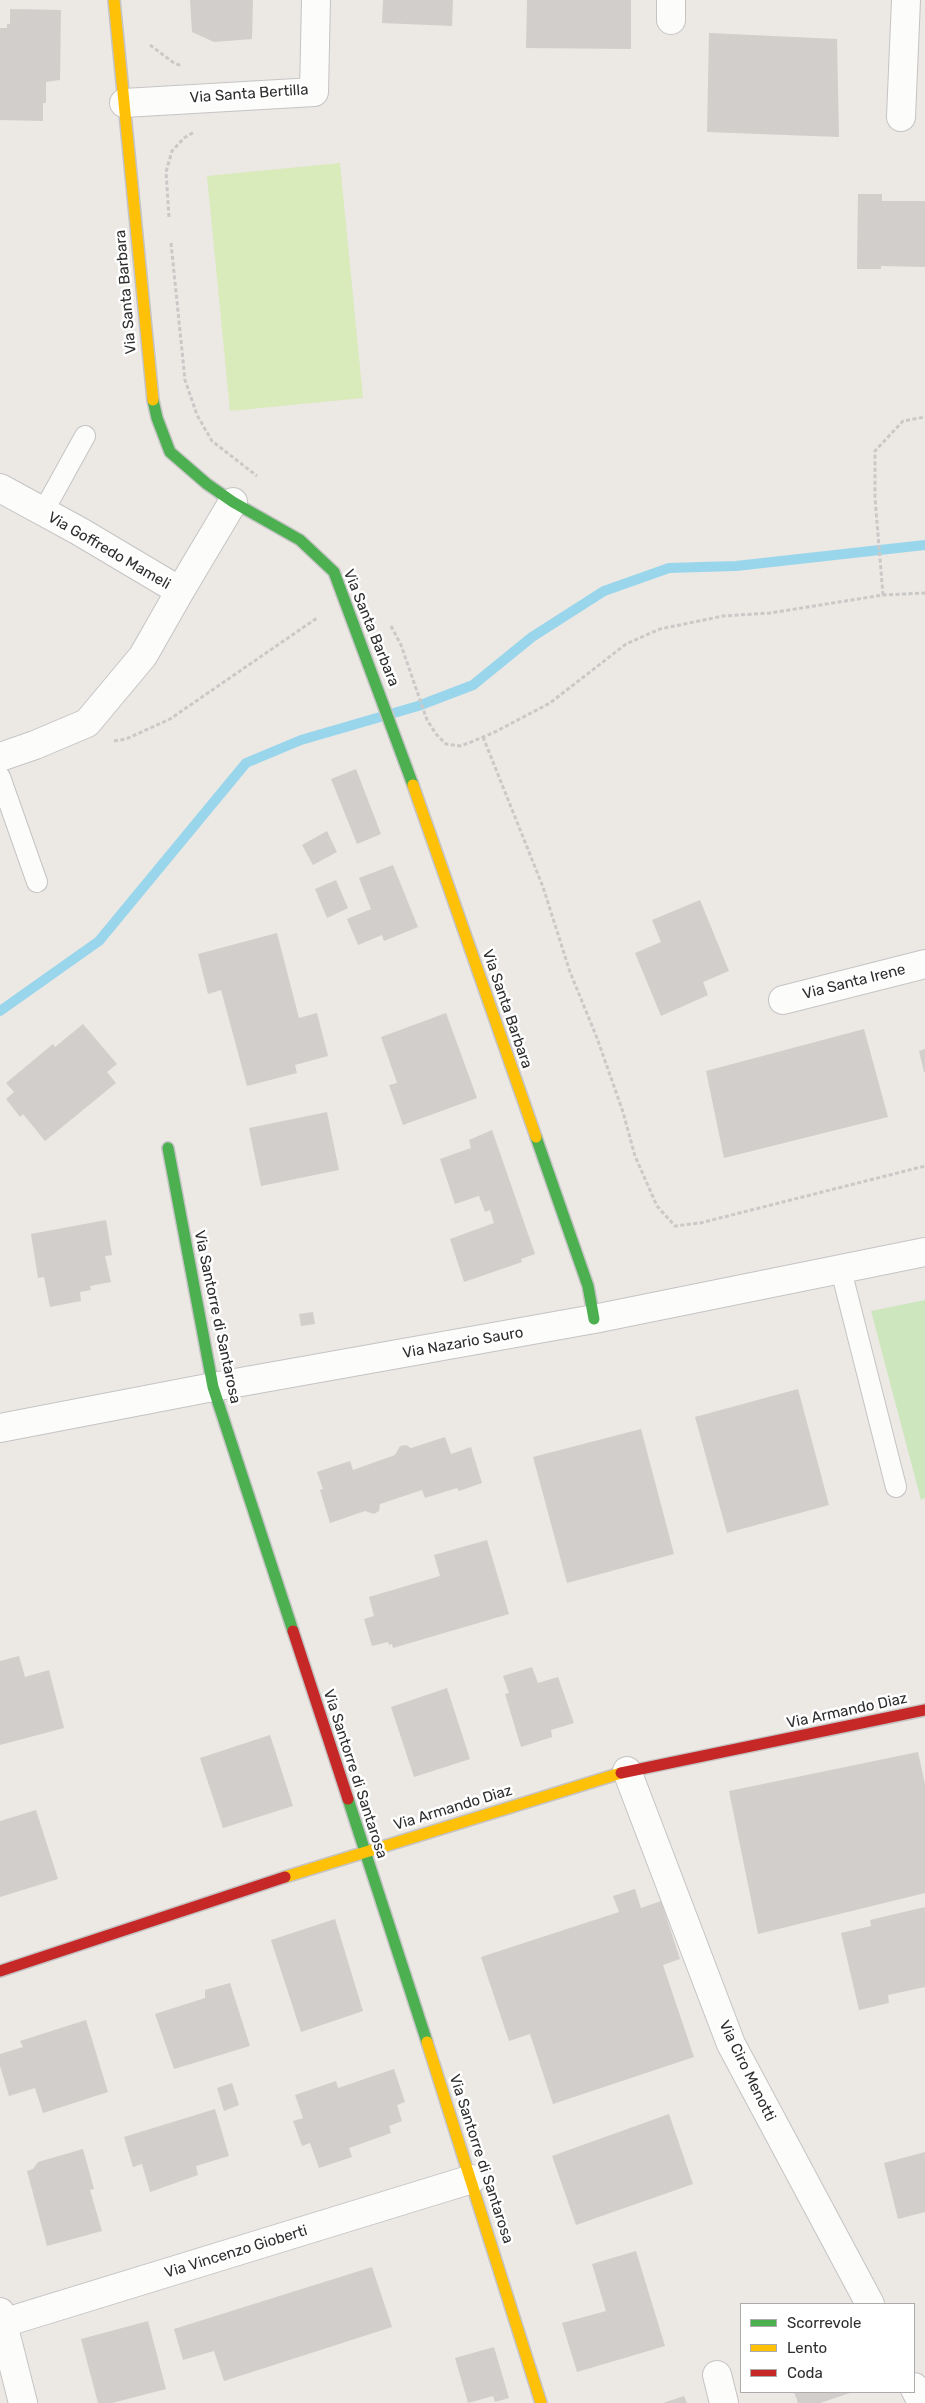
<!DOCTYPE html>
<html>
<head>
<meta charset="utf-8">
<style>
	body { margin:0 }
	#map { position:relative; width:925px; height:2403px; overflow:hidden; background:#ece8e4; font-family:Rubik,sans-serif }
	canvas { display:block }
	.legend { position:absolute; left:740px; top:2303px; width:175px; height:90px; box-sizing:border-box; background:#fff; border:1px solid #ababab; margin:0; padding:6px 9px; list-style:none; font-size:15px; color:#2e2e2e }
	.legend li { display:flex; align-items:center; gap:10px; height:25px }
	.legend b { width:25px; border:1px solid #ababab }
</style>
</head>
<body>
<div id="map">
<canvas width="925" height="2403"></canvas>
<ul class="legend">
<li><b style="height:6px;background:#4caf50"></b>Scorrevole</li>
<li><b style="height:6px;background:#ffc107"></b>Lento</li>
<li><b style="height:6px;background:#c62828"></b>Coda</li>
</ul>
</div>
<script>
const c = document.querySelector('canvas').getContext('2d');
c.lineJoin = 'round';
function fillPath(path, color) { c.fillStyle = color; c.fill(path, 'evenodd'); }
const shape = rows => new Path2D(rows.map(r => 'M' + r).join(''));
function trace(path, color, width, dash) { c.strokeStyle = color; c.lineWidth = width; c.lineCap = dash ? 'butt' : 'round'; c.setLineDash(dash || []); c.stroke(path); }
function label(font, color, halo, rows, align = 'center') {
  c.font = font + ' Rubik,sans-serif'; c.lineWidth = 5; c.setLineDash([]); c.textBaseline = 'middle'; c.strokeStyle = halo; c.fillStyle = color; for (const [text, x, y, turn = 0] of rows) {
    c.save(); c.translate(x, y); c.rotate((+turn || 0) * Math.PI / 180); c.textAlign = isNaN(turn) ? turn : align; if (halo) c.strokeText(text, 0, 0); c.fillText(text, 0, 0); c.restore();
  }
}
const green = shape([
	[925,1300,925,1498,921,1500,871,1311]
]);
const pitch = shape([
	[340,163,363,398,230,411,207,176]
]);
const stream = shape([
	[0,1011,99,941,246,763,301,740,418,706,473,685,532,637,604,591,669,568,736,566,925,545]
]);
const building = shape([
	[190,0,253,0,252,39,214,42,192,32],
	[383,0,453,0,452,26,382,23],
	[527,0,631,0,631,49,526,48],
	[10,9,61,10,60,80,46,82,46,103,43,103,43,121,0,120,0,28,7,28,7,24,10,24],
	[709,33,837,39,839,137,707,132],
	[858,194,882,194,882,201,925,201,925,267,881,266,881,269,857,269],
	[356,769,381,834,357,844,331,779],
	[327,831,337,852,313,865,302,845],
	[393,865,418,927,384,941,382,935,358,945,347,919,371,909,359,878],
	[336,880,348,908,327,918,315,889],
	[700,900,729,971,703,982,708,995,661,1016,635,953,661,942,652,920],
	[277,933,299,1018,317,1013,328,1056,295,1065,297,1073,247,1086,221,990,208,994,198,954],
	[446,1013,477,1098,403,1125,389,1085,397,1083,381,1037],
	[83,1024,117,1064,107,1072,116,1083,45,1141,23,1114,20,1117,6,1099,14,1092,6,1083,53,1044,55,1047],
	[864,1029,888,1117,724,1158,706,1071],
	[925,1049,925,1072,924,1072,919,1051],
	[327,1112,339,1170,261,1186,249,1128],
	[492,1130,535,1254,521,1259,522,1262,464,1282,450,1239,494,1223,490,1210,485,1212,479,1196,455,1204,440,1159,471,1148,469,1140],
	[106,1220,112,1255,105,1256,111,1282,90,1286,91,1290,80,1292,81,1301,50,1307,44,1277,38,1278,31,1234],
	[313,1312,315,1324,301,1326,299,1314],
	[798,1389,829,1505,727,1533,695,1417],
	[641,1429,674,1554,567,1583,533,1457],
	[445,1437,451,1454,471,1447,482,1483,459,1491,457,1488,425,1498,422,1490,380,1504,379,1511,374,1514,365,1511,330,1523,320,1490,323,1489,317,1472,350,1461,353,1470,395,1455,400,1446,406,1445,411,1448],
	[487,1540,509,1614,393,1648,392,1644,389,1645,388,1642,372,1646,364,1619,374,1616,369,1597,440,1576,434,1555],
	[19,1656,25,1677,49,1670,64,1728,0,1745,0,1661],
	[532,1667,538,1683,558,1677,574,1723,551,1730,552,1737,521,1747,505,1694,509,1693,503,1676],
	[447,1688,470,1759,414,1777,391,1707],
	[270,1735,293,1806,223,1828,200,1758],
	[918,1752,925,1784,925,1893,758,1934,729,1791],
	[36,1810,58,1879,0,1897,0,1821],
	[635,1889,641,1908,661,1901,680,1959,663,1965,694,2057,553,2104,530,2034,509,2041,481,1957,619,1912,613,1896],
	[925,1907,925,1987,888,1995,889,2003,859,2010,841,1933,871,1926,870,1920],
	[335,1919,363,2011,301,2032,271,1940],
	[230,1983,250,2046,174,2069,155,2014,205,1998,205,1990],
	[86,2020,108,2092,43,2113,35,2088,9,2096,0,2066,0,2054,23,2047,20,2041],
	[394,2069,405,2102,397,2105,402,2121,389,2126,391,2133,349,2148,352,2157,319,2168,310,2143,302,2146,293,2121,303,2118,295,2095,336,2081,338,2088],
	[232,2083,239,2105,224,2111,217,2088],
	[215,2109,229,2156,196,2166,198,2175,150,2192,142,2164,133,2167,124,2137],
	[669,2114,693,2184,576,2225,552,2156],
	[83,2149,94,2189,90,2190,102,2231,47,2246,27,2171,33,2169,38,2162],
	[925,2152,925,2212,898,2219,884,2163],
	[636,2251,665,2346,577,2372,562,2323,606,2311,592,2264],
	[372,2267,392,2327,224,2381,214,2351,183,2360,174,2329],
	[148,2321,166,2389,112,2403,98,2403,81,2339],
	[494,2347,509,2398,495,2402,493,2396,468,2403,455,2358],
	[794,2392,853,2392,820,2403,798,2403],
	[684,2396,687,2403,663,2403]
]);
const path = shape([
	[150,45,174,63,182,66],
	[169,217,166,172,172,151,184,138,194,132],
	[171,243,185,380,197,415,212,441,257,476],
	[883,595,875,498,875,451,903,421,925,417],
	[391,626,401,645,427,720,436,734,446,744,461,746,493,733,550,703,626,644,660,629,723,616,770,613,883,595,925,593],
	[483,737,543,887,570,972,597,1038,623,1112,635,1156,657,1206,675,1226,700,1223,925,1166],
	[114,741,126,739,170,719,317,618]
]);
const lane = shape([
	[43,512,85,436],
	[0,777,37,882],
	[841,1270,896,1487]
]);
const street = shape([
	[671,20,671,0],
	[124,103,314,92,316,0],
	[901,117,906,0],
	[0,488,79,531,180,591,233,502],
	[0,757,35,745,87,723,143,656,180,591],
	[783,1000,925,964],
	[0,1428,213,1387,594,1319,925,1252],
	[627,1771,731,2044,870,2304],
	[0,2312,23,2403],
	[0,2324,472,2179],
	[717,2375,724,2403],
	[914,2387,922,2403]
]);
const fast = shape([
	[153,400,157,418,170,452,207,484,233,502,300,540,334,572,413,785],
	[536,1137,588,1286,594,1319],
	[168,1148,213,1387,293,1631],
	[348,1799,427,2042]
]);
const slow = shape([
	[114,0,153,400],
	[413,785,536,1137],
	[285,1877,621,1773],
	[427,2042,541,2403]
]);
const jam = shape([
	[293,1631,348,1799],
	[621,1773,925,1710],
	[0,1971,285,1877]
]);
const streetNames = [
	["Via Santa Bertilla",249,94,-4],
	["Via Santa Barbara",126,292,-95],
	["Via Goffredo Mameli",109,551,30],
	["Via Santa Barbara",371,628,68],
	["Via Santa Irene",854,982,-14],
	["Via Santa Barbara",507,1009,71],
	["Via Santorre di Santarosa",217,1317,78],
	["Via Nazario Sauro",463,1343,-10],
	["Via Armando Diaz",847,1711,-12],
	["Via Santorre di Santarosa",355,1774,72],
	["Via Armando Diaz",453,1808,-17],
	["Via Ciro Menotti",747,2071,64],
	["Via Santorre di Santarosa",481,2159,72],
	["Via Vincenzo Gioberti",236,2252,-17]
];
fillPath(green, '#cee6be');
fillPath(pitch, '#d9eabb');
trace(stream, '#99d6ec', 10);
fillPath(building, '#d1cecb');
trace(lane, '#c5c4c5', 22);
trace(street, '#c5c4c5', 30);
trace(fast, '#c5c4c5', 14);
trace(slow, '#c5c4c5', 14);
trace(jam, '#c5c4c5', 14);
trace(path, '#c9c9c8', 3, [4, 2.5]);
trace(lane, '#fcfcfb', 20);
trace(street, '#fcfcfb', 28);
trace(fast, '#4caf50', 11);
trace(slow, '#ffc107', 11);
trace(jam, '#c62828', 11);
label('15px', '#2e2e2e', '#fff', streetNames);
</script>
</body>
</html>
